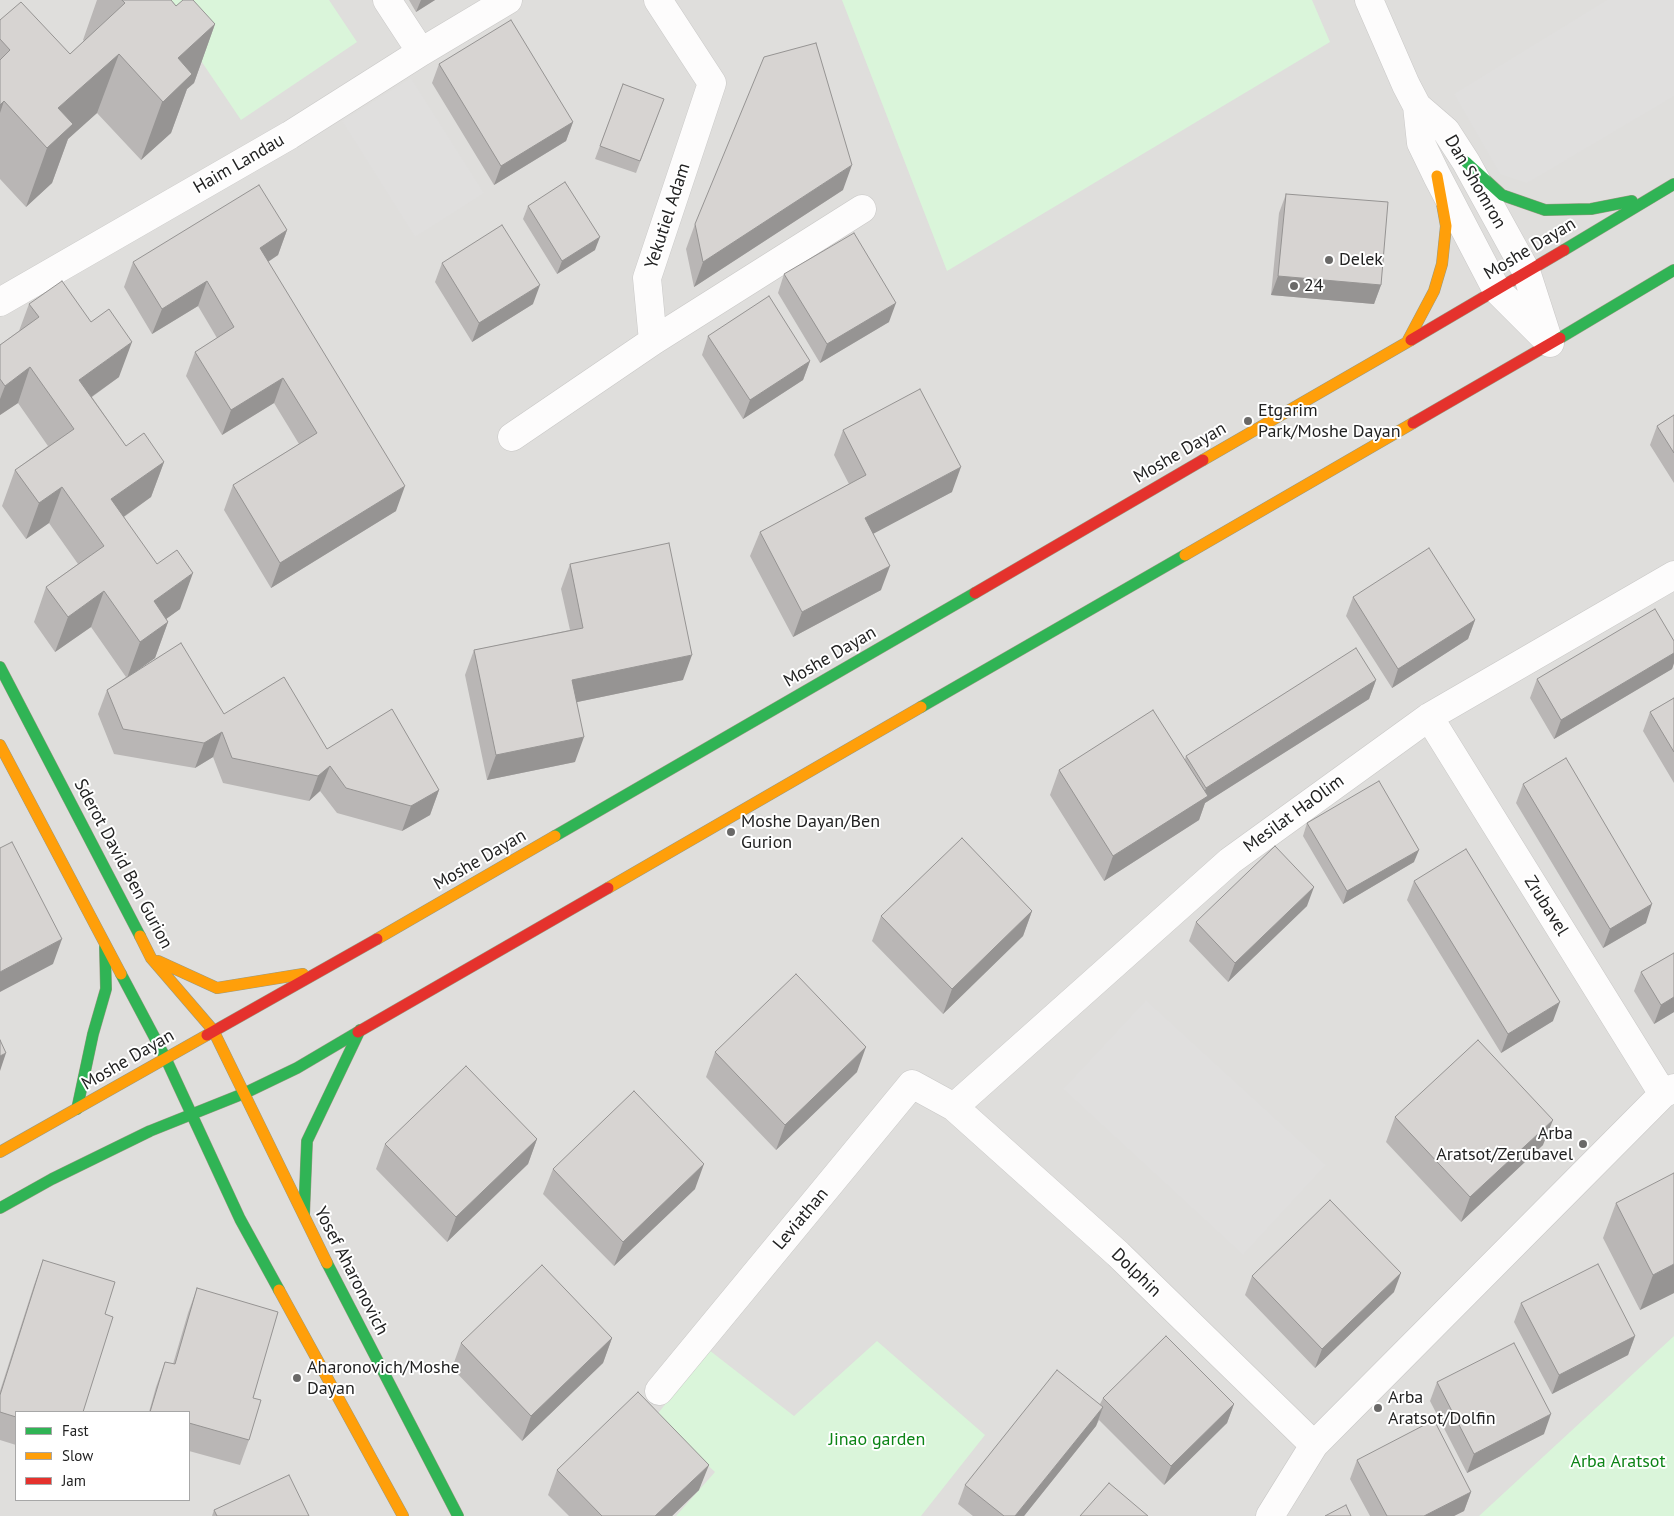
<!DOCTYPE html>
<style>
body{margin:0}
#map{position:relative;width:1674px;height:1516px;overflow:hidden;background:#f0eeeb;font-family:"PT Sans",sans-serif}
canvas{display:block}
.legend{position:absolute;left:15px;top:1411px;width:175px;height:90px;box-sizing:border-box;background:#fff;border:1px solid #a7a7a7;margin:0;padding:6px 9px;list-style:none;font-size:15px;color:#222}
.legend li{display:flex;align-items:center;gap:10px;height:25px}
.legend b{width:25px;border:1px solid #a7a7a7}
</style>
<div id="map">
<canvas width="1674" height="1516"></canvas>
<ul class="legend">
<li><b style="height:6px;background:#30b455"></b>Fast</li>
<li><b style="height:6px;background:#ff9f0a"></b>Slow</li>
<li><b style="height:6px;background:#e5322d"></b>Jam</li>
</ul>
</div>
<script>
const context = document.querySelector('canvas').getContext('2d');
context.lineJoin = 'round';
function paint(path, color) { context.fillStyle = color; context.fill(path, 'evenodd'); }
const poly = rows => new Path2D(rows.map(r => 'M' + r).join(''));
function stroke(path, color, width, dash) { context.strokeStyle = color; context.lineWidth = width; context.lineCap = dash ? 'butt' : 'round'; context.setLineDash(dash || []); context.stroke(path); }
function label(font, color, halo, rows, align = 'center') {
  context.font = font + ' "PT Sans",sans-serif'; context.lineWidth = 4; context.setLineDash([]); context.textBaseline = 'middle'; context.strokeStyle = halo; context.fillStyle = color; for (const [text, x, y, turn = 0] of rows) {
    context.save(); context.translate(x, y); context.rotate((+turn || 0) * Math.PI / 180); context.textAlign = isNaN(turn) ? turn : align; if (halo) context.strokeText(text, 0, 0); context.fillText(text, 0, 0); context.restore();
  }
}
paint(poly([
 [0,0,1674,0,1674,1516,0,1516],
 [16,1412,189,1412,189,1500,16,1500]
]), '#dfdedc');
paint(poly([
 [160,0,329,0,357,42,241,120],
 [842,0,1312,0,1330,42,947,271],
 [1674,1336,1674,1516,1479,1516],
 [877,1341,985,1435,921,1516,676,1516,715,1472,655,1417,709,1350,794,1416]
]), '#daf5da');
paint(poly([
 [1607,0,1674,0,1674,96,1527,183,1500,174,1454,94],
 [411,78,484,193,415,237,342,121],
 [1146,1000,1326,1165,1243,1255,1063,1089]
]), '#e0dfde');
const street = poly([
 [387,0,421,52],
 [1369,0,1406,85,1417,106,1421,143,1437,176,1496,289,1550,343],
 [1417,106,1446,131,1466,162,1526,271,1548,339],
 [0,302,290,135,421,52,508,0],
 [653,341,862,209],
 [512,437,653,341,647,278,712,83,658,0],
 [1429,717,1663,1094],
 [954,1107,1230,861,1429,717,1674,575],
 [659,1391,912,1084,954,1107,1118,1254,1314,1445],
 [1270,1516,1314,1445,1663,1094,1674,1088]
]);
const fast = poly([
 [1466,162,1502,195,1545,210,1591,209,1632,201],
 [1564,250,1674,184],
 [1560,338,1674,270],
 [0,667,140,936],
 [921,707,1185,555],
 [555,836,975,593],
 [121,974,166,1059,240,1219,279,1290],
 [77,1109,93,1034,106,989,105,947],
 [0,1208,52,1179,150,1131,245,1093,297,1068,358,1032],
 [304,1215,307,1141,360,1030],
 [327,1263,458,1516]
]);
const slow = poly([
 [1407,342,1434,291,1442,264,1446,226,1437,176],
 [1203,460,1411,340],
 [1185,555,1413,423],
 [0,745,121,974],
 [608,888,921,707],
 [140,936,151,958,213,1030,327,1263],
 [377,939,555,836],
 [158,961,217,988,303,974],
 [0,1152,207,1035],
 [279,1290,403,1516]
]);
const jam = poly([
 [1411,340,1564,250],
 [1413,423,1560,338],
 [975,593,1203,460],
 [358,1032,608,888],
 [207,1035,377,939]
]);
stroke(street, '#c9c8c7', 29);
stroke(fast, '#999a82', 12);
stroke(slow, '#999a82', 12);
stroke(jam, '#999a82', 12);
stroke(street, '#fdfcfc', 28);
stroke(fast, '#30b455', 11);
stroke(slow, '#ff9f0a', 11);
stroke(jam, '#e5322d', 11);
paint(poly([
 [97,0,171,0,176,6,215,24,194,83,187,89,171,133,141,160,97,113,68,139,52,183,26,207,0,179,0,20,70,54,84,41,83,40],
 [409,0,435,0,416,12],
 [439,64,573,122,566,141,494,185,432,83],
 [623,84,664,99,636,173,595,159],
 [843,190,694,287,686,249,695,224],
 [1286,194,1381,285,1374,304,1271,295,1279,213],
 [528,206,595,250,557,274,523,219],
 [287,230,278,255,268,262,396,511,271,588,224,510,233,485,299,444,274,403,222,435,186,376,195,352,217,338,198,306,152,334,124,287,133,262],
 [442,263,533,304,472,342,435,282],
 [784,274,889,322,820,363,778,293],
 [29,304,119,377,92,397,126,446,164,462,151,497,124,517,180,609,166,619,168,622,155,658,136,671,224,714,327,749,439,790,430,815,402,831,337,813,320,791,309,801,223,783,213,757,195,768,114,754,98,714,107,690,126,677,91,627,55,652,34,622,46,587,78,564,49,523,26,539,2,506,15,470,48,446,18,403,0,415,0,345,19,331],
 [708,336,810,361,803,380,743,419,702,355],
 [1674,415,1674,483,1650,445,1657,426],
 [843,430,952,492,873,533,881,590,793,637,750,556,760,532,849,484,834,455],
 [570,564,683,680,577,702,575,762,487,780,465,675,474,650,570,630,561,589],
 [1353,597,1475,620,1468,639,1392,688,1346,616],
 [1674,641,1674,663,1672,669,1554,739,1530,698,1537,679],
 [1376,680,1369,699,1205,803,1199,820,1104,881,1050,795,1059,770,1185,759,1186,756],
 [1674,698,1674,783,1643,731,1650,712],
 [1523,784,1646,923,1603,948,1516,803],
 [1307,823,1414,862,1343,904,1303,836],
 [1414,881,1553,1021,1501,1053,1407,900],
 [1307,906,1228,982,1189,941,1196,922],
 [1032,911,1023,936,943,1014,872,941,881,916],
 [1674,953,1674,1012,1654,1024,1634,991,1641,972],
 [715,1052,857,1072,776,1150,706,1077],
 [1395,1117,1543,1145,1461,1222,1386,1142],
 [537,1139,528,1164,447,1242,376,1169,385,1144],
 [553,1169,695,1189,614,1266,543,1194],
 [1616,1203,1674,1293,1640,1310,1603,1238],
 [43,1260,16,1412,16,1445,0,1440,0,1391,34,1285],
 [1252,1276,1394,1292,1315,1368,1245,1295],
 [197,1288,253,1398,249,1440,240,1465,189,1451,189,1412,149,1412,156,1387,165,1362,173,1364,188,1313],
 [1521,1303,1635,1336,1628,1355,1552,1394,1514,1322],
 [612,1338,603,1363,522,1441,452,1368,461,1343],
 [1437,1382,1544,1434,1467,1473,1430,1401],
 [1103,1398,1234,1404,1227,1423,1164,1485,1099,1420,1096,1426,1024,1516,973,1516,958,1504,965,1485,1100,1404],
 [1357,1460,1471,1492,1464,1511,1454,1516,1370,1516,1350,1479],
 [557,1470,699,1490,672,1516,569,1516,548,1495],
 [214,1510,309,1516,212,1516]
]), '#b9b6b5');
paint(poly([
 [421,0,435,0,416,12],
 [215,24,194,83,187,89,171,133,141,160,178,58],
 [119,54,97,113,68,139,52,183,26,207,47,148,58,108],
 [4,101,0,113,0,105],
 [573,122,566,141,494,185,501,166],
 [852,165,843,190,694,287,703,262],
 [287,230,278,255,251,273,260,248],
 [600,237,595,250,557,274,562,261],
 [1278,276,1381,285,1374,304,1271,295],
 [207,281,198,306,152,334,162,309],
 [540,285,533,304,472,342,479,323],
 [896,303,889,322,820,363,827,344],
 [132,342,119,377,66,415,79,380],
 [810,361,803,380,743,419,750,400],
 [30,367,18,403,0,415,0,399,5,386],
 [283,378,274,403,222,435,231,410],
 [164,462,151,497,98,535,111,499],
 [961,467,952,492,856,543,865,518],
 [405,486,396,511,271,588,280,563],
 [62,487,49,523,26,539,39,503],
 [890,566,881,590,793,637,802,612],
 [193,573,180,609,141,637,154,601],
 [104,591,91,627,55,652,68,617],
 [1475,620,1468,639,1392,688,1398,669],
 [168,622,155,658,127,678,140,642],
 [1674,653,1674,663,1672,669,1554,739,1561,720],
 [692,655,683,680,563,705,572,680],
 [1376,680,1369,699,1205,803,1199,820,1104,881,1113,856,1202,799,1206,788],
 [222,732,213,757,195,768,204,743],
 [584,737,575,762,487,780,496,755],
 [330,766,320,791,309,801,318,776],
 [439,790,430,815,402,831,411,806],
 [1419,850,1414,862,1343,904,1347,891],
 [1314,887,1307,906,1228,982,1235,963],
 [1652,904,1646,923,1603,948,1610,929],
 [1032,911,1023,936,943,1014,952,989],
 [62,939,53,964,0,992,0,972],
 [1674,997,1674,1012,1654,1024,1661,1005],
 [1560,1002,1553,1021,1501,1053,1508,1034],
 [866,1047,857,1072,776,1150,785,1125],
 [6,1053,0,1071,0,1056],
 [1553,1120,1543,1145,1461,1222,1470,1197],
 [537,1139,528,1164,447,1242,456,1217],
 [704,1164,695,1189,614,1266,623,1242],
 [1674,1264,1674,1293,1640,1310,1653,1275],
 [1401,1273,1394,1292,1315,1368,1322,1349],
 [1635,1336,1628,1355,1552,1394,1559,1375],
 [612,1338,603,1363,522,1441,531,1416],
 [1234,1404,1227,1423,1164,1485,1171,1466],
 [1103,1407,1096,1426,1024,1516,1015,1516],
 [1551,1414,1544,1434,1467,1473,1474,1454],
 [709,1465,699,1490,672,1516,655,1516],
 [1471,1492,1464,1511,1454,1516,1424,1516]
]), '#969493');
const building = poly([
 [122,0,171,0,176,6,183,0,193,0,215,24,178,58,192,74,163,102,119,54,58,108,73,124,47,148,4,101,0,105,0,60,10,50,0,39,0,20,21,2,70,54,125,3,122,0],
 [511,20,573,122,501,166,439,64,511,20],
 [816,43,852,165,703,262,695,224,764,57,816,43],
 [623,84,664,99,640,161,600,146,623,84],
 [565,182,600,237,562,261,528,206,565,182],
 [259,185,287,230,260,248,405,486,280,563,233,485,317,433,283,378,231,410,195,352,234,327,207,281,162,309,133,262,259,185],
 [1286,194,1388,202,1381,285,1278,276,1286,194],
 [502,225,540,285,479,323,442,263,502,225],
 [854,233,896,303,827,344,784,274,854,233],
 [62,281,91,322,109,309,132,342,79,380,126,446,144,433,164,462,111,499,157,564,177,550,193,573,154,601,168,622,140,642,104,591,68,617,46,587,104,546,62,487,39,503,15,470,74,429,30,367,5,386,0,379,0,345,39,317,29,304,62,281],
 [769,296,810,361,750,400,708,336,769,296],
 [920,389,961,467,865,518,890,566,802,612,760,532,866,475,843,430,920,389],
 [1674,415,1674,453,1657,426,1674,415],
 [669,543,692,655,572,680,584,737,496,755,474,650,583,628,570,564,669,543],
 [1429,548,1475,620,1398,669,1353,597,1429,548],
 [1655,609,1674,641,1674,653,1561,720,1537,679,1655,609],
 [181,643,224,714,284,677,327,749,392,709,439,790,411,806,346,788,330,766,318,776,232,758,222,732,204,743,123,729,107,690,181,643],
 [1356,648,1376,680,1206,788,1186,756,1356,648],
 [1674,698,1674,752,1650,712,1674,698],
 [1153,710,1208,796,1113,856,1059,770,1153,710],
 [1566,758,1652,904,1610,929,1523,784,1566,758],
 [1379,781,1419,850,1347,891,1307,823,1379,781],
 [962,838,1032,911,952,989,881,916,962,838],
 [12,842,62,939,0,972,0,848,12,842],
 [1275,846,1314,887,1235,963,1196,922,1275,846],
 [1466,849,1560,1002,1508,1034,1414,881,1466,849],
 [1674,953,1674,997,1661,1005,1641,972,1674,953],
 [796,974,866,1047,785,1125,715,1052,796,974],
 [0,1040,6,1053,0,1056,0,1040],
 [1478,1040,1553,1120,1470,1197,1395,1117,1478,1040],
 [466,1066,537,1139,456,1217,385,1144,466,1066],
 [634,1091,704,1164,623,1242,553,1169,634,1091],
 [1674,1173,1674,1264,1653,1275,1616,1203,1674,1173],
 [1330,1200,1401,1273,1322,1349,1252,1276,1330,1200],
 [43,1260,115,1282,105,1314,113,1317,83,1412,16,1412,16,1417,0,1412,0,1395,43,1260],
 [1598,1264,1635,1336,1559,1375,1521,1303,1598,1264],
 [542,1265,612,1338,531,1416,461,1343,542,1265],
 [197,1288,278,1312,253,1398,261,1400,249,1440,189,1423,189,1412,150,1412,165,1362,175,1364,197,1288],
 [1166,1336,1234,1404,1171,1466,1103,1398,1166,1336],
 [1514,1343,1551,1414,1474,1454,1437,1382,1514,1343],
 [1057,1370,1103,1407,1015,1516,1004,1516,965,1485,1057,1370],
 [638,1392,709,1465,655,1516,602,1516,557,1470,638,1392],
 [1434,1420,1471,1492,1424,1516,1387,1516,1357,1460,1434,1420],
 [289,1475,309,1516,217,1516,214,1510,289,1475],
 [1109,1483,1148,1516,1080,1516,1109,1483],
 [1346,1505,1351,1516,1325,1516,1346,1505]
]);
paint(building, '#d7d4d2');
stroke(building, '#969493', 1);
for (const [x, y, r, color] of [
 [1329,260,5,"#6a6968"],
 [1294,286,5,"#6a6968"],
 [1248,421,5,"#6a6968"],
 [731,832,5,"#6a6968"],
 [1583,1144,5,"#6a6968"],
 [297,1378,5,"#6a6968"],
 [1378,1408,5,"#6a6968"]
]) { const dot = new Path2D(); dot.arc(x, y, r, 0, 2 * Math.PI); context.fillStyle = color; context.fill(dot); stroke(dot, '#fff', 2); }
label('18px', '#222', '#fff', [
 ["Haim Landau",239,164,-30],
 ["Dan Shomron",1475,182,60],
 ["Yekutiel Adam",668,216,-72],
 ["Moshe Dayan",1530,249,-31],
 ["Moshe Dayan",1180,453,-30],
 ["Moshe Dayan",830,657,-30],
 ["Mesilat HaOlim",1294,814,-36],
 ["Moshe Dayan",480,860,-30],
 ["Sderot David Ben Gurion",123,864,62],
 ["Zrubavel",1546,906,58],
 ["Moshe Dayan",128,1060,-30],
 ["Leviathan",801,1219,-50],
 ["Yosef Aharonovich",351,1271,63],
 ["Dolphin",1136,1273,44]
]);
label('18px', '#222', '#fff', [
 ["Delek",1339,260],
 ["24",1304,286],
 ["Etgarim",1258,411],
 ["Park/Moshe Dayan",1258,432],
 ["Moshe Dayan/Ben",741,822],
 ["Gurion",741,843],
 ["Arba",1573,1134,"right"],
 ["Aratsot/Zerubavel",1573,1155,"right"],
 ["Aharonovich/Moshe",307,1368],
 ["Dayan",307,1389],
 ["Arba",1388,1398],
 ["Aratsot/Dolfin",1388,1419]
], 'left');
label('18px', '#0c8416', '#fff', [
 ["Jinao garden",877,1440],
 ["Arba Aratsot",1618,1462]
]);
</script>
